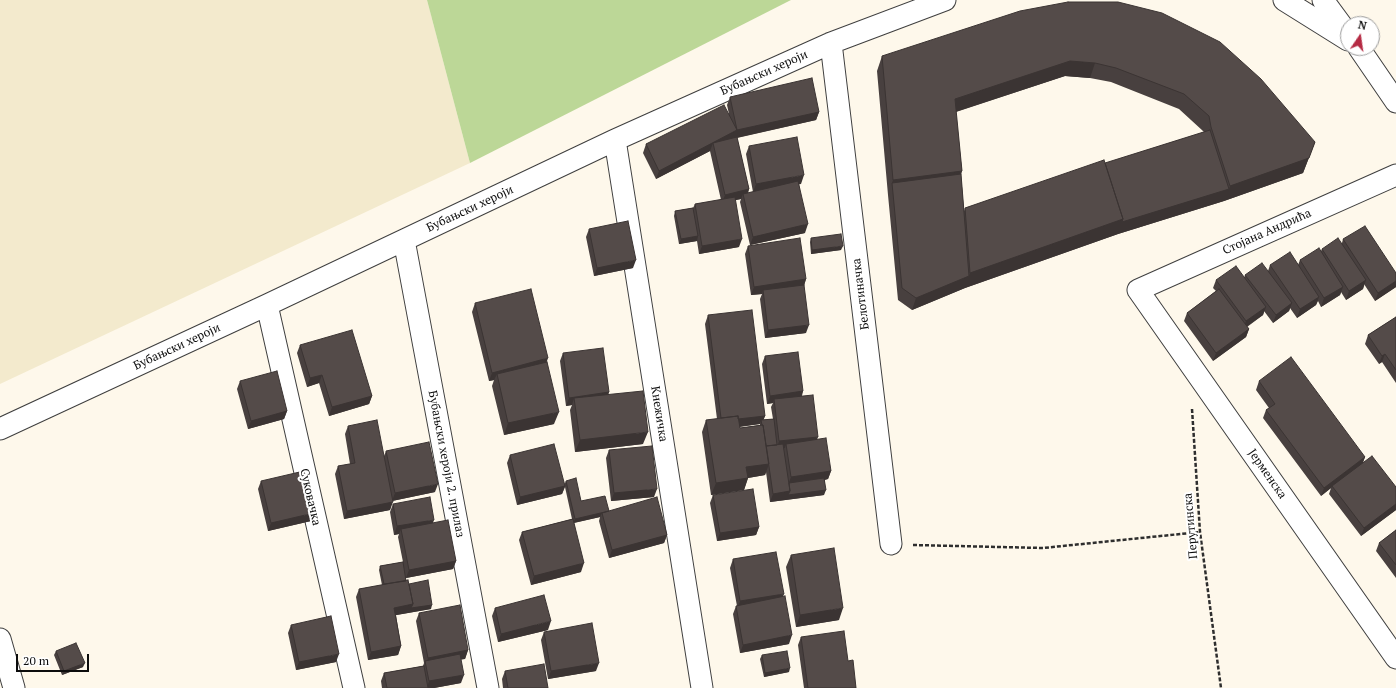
<!DOCTYPE html>
<meta charset="utf-8">
<style>
body{margin:0}
#map{position:relative;width:1396px;height:688px;overflow:hidden;background:#fef8eb;font-family:"PT Serif",serif}
canvas{display:block}
.north{position:absolute;left:1340px;top:16px;width:40px;height:40px;box-sizing:border-box;background:#fff;border:1px solid #9e9e9e;border-radius:50%;rotate:13deg;font-size:11px;font-weight:700;line-height:16px;text-align:center;color:#0c0c0c}
.north::after{content:'';display:block;margin:auto;width:14px;height:18px;background:#b52a43;clip-path:polygon(50% 0,100% 100%,50% 72%,0 100%)}
.scale{position:absolute;left:16px;top:654px;width:73px;height:18px;box-sizing:border-box;border:2px solid #0c0c0c;border-top:0;padding-left:5px;font-size:12px;line-height:14px;white-space:nowrap;color:#0c0c0c;-webkit-text-stroke:3px #fff;paint-order:stroke}
</style>
<div id="map">
<canvas width="1396" height="688"></canvas>
<div class="north">N</div>
<div class="scale">20 m</div>
</div>
<script>
const context = document.querySelector('canvas').getContext('2d');
context.lineJoin = 'round';
function paint(path, color) { context.fillStyle = color; context.fill(path, 'evenodd'); }
const poly = rows => new Path2D(rows.map(r => 'M' + r).join(''));
function stroke(path, color, width, dash) { context.strokeStyle = color; context.lineWidth = width; context.lineCap = dash ? 'butt' : 'round'; context.setLineDash(dash || []); context.stroke(path); }
function label(font, color, halo, rows, align = 'center') {
  context.font = font + ' "PT Serif",serif'; context.lineWidth = 4; context.setLineDash([]); context.textBaseline = 'middle'; context.strokeStyle = halo; context.fillStyle = color; for (const [text, x, y, turn = 0] of rows) {
    context.save(); context.translate(x, y); context.rotate((+turn || 0) * Math.PI / 180); context.textAlign = isNaN(turn) ? turn : align; if (halo) context.strokeText(text, 0, 0); context.fillText(text, 0, 0); context.restore();
  }
}
paint(poly([
 [0,0,427,0,470,163,0,384]
]), '#f3eacd');
paint(poly([
 [427,0,791,0,470,163]
]), '#bcd797');
const street = poly([
 [1284,0,1348,40],
 [1323,0,1348,34],
 [831,43,891,544],
 [1359,48,1396,102],
 [615,140,702,688],
 [1396,175,1138,290,1396,658],
 [404,240,488,688],
 [267,305,354,688],
 [0,429,267,305,615,140,831,43,945,0],
 [0,639,14,688]
]);
stroke(street, '#3f3f3f', 23);
stroke(poly([
 [1192,409,1200,532,1221,688],
 [913,545,1043,548,1200,532]
]), '#2e2e2e', 2.5, [4, 2]);
stroke(street, '#fff', 21);
paint(poly([
 [1118,2,1315,142,1303,173,1224,201,1118,234,965,288,912,310,898,300,888,195,877,71,882,56],
 [1065,76,1090,78,1111,82,1179,109,1203,131,1204,132,965,208,964,211,961,174,962,171,956,112],
 [730,97,819,112,816,120,737,138,749,189,748,193,753,192,746,154,749,146,801,184,799,184,805,233,750,245,740,202,741,199,735,200,739,247,699,254,697,241,679,244,674,216,675,211,693,208,695,204,721,200,710,151,656,179,643,153,646,144,729,114,727,105],
 [589,229,633,268,594,276,586,237],
 [811,238,841,250,811,254,810,242],
 [1343,239,1396,273,1396,287,1375,301,1364,284,1363,289,1346,300,1341,292,1340,295,1321,307,1318,301,1316,305,1297,318,1290,308,1289,311,1273,323,1264,311,1263,315,1247,327,1249,329,1246,337,1213,361,1184,321,1187,313,1216,291,1213,288,1216,280,1244,278,1245,275,1268,271,1270,265,1298,265,1300,260,1321,251,1322,249,1342,243],
 [748,246,806,279,804,286,806,333,765,338,760,299,762,294,751,295,745,254],
 [475,303,547,362,554,424,504,435,492,386,494,380,489,381,472,312],
 [708,315,765,416,763,420,773,419,771,407,773,403,767,404,762,364,765,356,803,391,802,396,817,439,831,471,828,479,825,480,824,495,770,502,766,472,765,475,748,478,744,490,711,495,702,432,706,420,717,419,705,324],
 [760,424,760,425,740,428,740,427],
 [1396,317,1396,383,1382,362,1379,364,1365,344,1368,335],
 [300,345,372,396,369,404,329,416,319,383,307,387,297,353],
 [563,353,609,392,608,395,643,444,575,452,570,410,572,405,566,406,560,361],
 [240,381,287,411,284,419,248,429,237,389],
 [1259,381,1365,457,1363,462,1396,487,1396,510,1361,536,1329,494,1331,488,1321,496,1263,418,1266,410,1269,408,1256,390],
 [348,426,384,456,386,451,435,492,392,501,390,510,344,519,335,474,338,466,350,464,345,434],
 [609,450,654,497,611,501,606,458],
 [510,455,564,485,566,481,581,501,609,511,667,535,664,543,609,558,599,521,600,517,574,523,581,572,531,585,519,540,522,532,572,519,565,487,562,494,517,505,507,463],
 [261,481,311,521,268,531,258,489],
 [713,495,759,527,756,535,717,541,710,503],
 [393,504,433,523,456,561,453,569,406,578,406,581,431,609,396,615,401,646,398,655,368,660,356,597,359,589,382,585,379,570,380,566,403,562,398,537,399,534,394,535,390,512],
 [1396,530,1396,578,1376,551,1379,543],
 [791,555,839,620,796,627,786,567],
 [733,559,783,597,789,644,740,653,733,614,736,606,737,606,730,568],
 [495,608,548,630,498,642,492,616],
 [419,613,468,650,465,659,461,659,461,683,434,688,382,688,381,681,384,673,423,666,424,663,416,621],
 [291,625,336,662,296,670,288,633],
 [544,632,596,671,548,679,541,640],
 [801,637,848,661,856,688,804,688,798,645],
 [56,651,83,667,62,675,54,655],
 [762,655,789,672,764,677,760,659],
 [505,671,548,688,503,688,502,679]
]), '#48403f');
paint(poly([
 [1070,61,1095,63,1090,78,1065,76,949,114,955,99],
 [819,112,816,120,713,143,710,151,656,179,659,171,737,130],
 [1315,142,1303,173,1224,201,1118,234,965,288,912,310,916,298,969,276,970,273,1123,219,1229,189,1230,186],
 [962,171,956,186,892,183,893,180],
 [804,175,801,184,753,192,756,184],
 [749,189,746,198,743,194,741,199,722,203,725,195],
 [808,224,805,233,750,245,753,237],
 [698,236,697,241,679,244,681,239],
 [742,239,739,247,699,254,702,246],
 [843,246,841,250,811,254,812,250],
 [636,260,633,268,594,276,597,268],
 [806,279,803,288,763,290,762,294,751,295,754,287],
 [1366,280,1363,289,1346,300,1349,291],
 [1396,281,1396,287,1375,301,1378,293],
 [1343,287,1340,295,1321,307,1324,298],
 [1319,297,1316,305,1297,318,1300,309],
 [1292,303,1289,311,1273,323,1276,315],
 [1266,307,1263,315,1243,329,1246,321],
 [809,325,806,333,765,338,768,330],
 [1249,329,1246,337,1213,361,1216,353],
 [1385,354,1382,362,1379,364,1382,356],
 [548,358,545,367,497,374,494,380,489,381,492,373],
 [322,375,319,383,307,387,310,378],
 [803,391,800,399,774,399,773,403,767,404,770,396],
 [609,392,606,400,574,398,572,405,566,406,569,398],
 [372,396,369,404,329,416,332,407],
 [287,411,284,419,248,429,251,421],
 [559,412,554,424,504,435,508,423],
 [765,416,762,424,761,420,760,424,718,429,722,421],
 [648,432,643,444,575,452,580,440],
 [818,437,815,445,786,444,785,448,777,449,777,448,779,441],
 [1365,457,1362,465,1332,486,1331,488,1321,496,1324,488],
 [769,464,765,475,742,479,746,467],
 [831,471,828,479,788,485,791,477],
 [748,478,744,490,711,495,716,483],
 [438,484,435,492,392,501,395,493],
 [565,486,562,494,517,505,520,497],
 [657,489,654,497,611,501,614,493],
 [826,490,824,495,770,502,773,494,790,491],
 [393,502,390,510,344,519,347,511],
 [1396,504,1396,510,1361,536,1364,528],
 [609,511,602,513,600,517,573,523,575,519],
 [314,513,311,521,268,531,271,523],
 [434,520,431,528,401,529,399,534,394,535,397,526],
 [759,527,756,535,717,541,720,533],
 [667,535,664,543,609,558,612,550],
 [456,561,453,569,406,578,409,570],
 [584,563,581,572,531,585,534,576],
 [784,594,781,602,737,609,740,601],
 [413,604,432,605,431,609,391,616,394,608],
 [843,608,839,620,796,627,800,615],
 [551,621,548,630,498,642,501,634],
 [792,635,789,644,740,653,743,645],
 [401,646,398,655,368,660,371,652],
 [468,650,465,659,426,666,426,664,428,658],
 [339,654,336,662,296,670,299,662],
 [85,663,83,667,62,675,64,671],
 [599,663,596,671,548,679,551,671],
 [790,668,789,672,764,677,765,673],
 [464,675,461,683,434,688,427,688,429,681]
]), '#3b3433');
const building = poly([
 [1068,2,1118,2,1162,13,1220,42,1261,79,1315,142,1309,158,1230,186,1211,127,1209,116,1184,94,1116,68,1095,63,1070,61,955,99,962,171,893,180,882,56,1020,11,1068,2],
 [812,78,819,112,737,130,730,97,812,78],
 [724,105,737,130,659,171,646,144,724,105],
 [1210,130,1229,189,1122,222,1123,219,1105,163,1210,130],
 [737,137,749,189,725,195,713,143,737,137],
 [797,137,804,175,756,184,749,146,797,137],
 [1104,160,1123,219,970,273,965,208,1104,160],
 [961,174,969,276,916,298,902,288,892,183,961,174],
 [798,181,808,224,753,237,743,194,798,181],
 [735,197,742,239,702,246,695,204,735,197],
 [693,208,698,236,681,239,675,211,693,208],
 [628,221,636,260,597,268,589,229,628,221],
 [1365,226,1396,273,1396,281,1378,293,1343,239,1365,226],
 [841,234,843,246,812,250,811,238,841,234],
 [800,238,806,279,754,287,748,246,800,238],
 [1338,238,1366,280,1349,291,1322,249,1338,238],
 [1319,248,1343,287,1324,298,1300,260,1319,248],
 [1290,252,1319,297,1300,309,1270,265,1290,252],
 [1262,263,1292,303,1276,315,1245,275,1262,263],
 [1236,266,1266,307,1246,321,1216,280,1236,266],
 [804,285,809,325,768,330,763,290,804,285],
 [531,289,548,358,492,373,475,303,531,289],
 [1219,289,1249,329,1216,353,1187,313,1219,289],
 [752,310,765,416,738,419,738,416,721,418,708,315,752,310],
 [1396,317,1396,370,1385,354,1382,356,1368,335,1396,317],
 [352,330,372,396,332,407,322,375,310,378,300,345,352,330],
 [603,348,609,392,569,398,563,353,603,348],
 [798,352,803,391,770,396,765,356,798,352],
 [1291,357,1365,457,1324,488,1266,410,1275,404,1259,381,1291,357],
 [547,362,559,412,508,423,497,374,547,362],
 [277,371,287,411,251,421,240,381,277,371],
 [643,391,648,432,580,440,574,398,643,391],
 [813,395,818,437,779,441,774,399,813,395],
 [738,416,740,428,763,425,769,464,746,467,748,478,716,483,706,420,738,416],
 [774,419,777,445,766,446,763,425,762,425,761,420,774,419],
 [377,420,393,502,347,511,338,466,355,463,348,426,377,420],
 [826,438,831,471,791,477,786,444,826,438],
 [429,442,438,484,395,493,386,451,429,442],
 [554,444,565,486,520,497,510,455,554,444],
 [783,444,790,491,773,494,766,446,783,444],
 [652,446,657,489,614,493,609,450,652,446],
 [1372,456,1396,487,1396,504,1364,528,1332,486,1372,456],
 [304,471,314,513,271,523,261,481,304,471],
 [576,478,581,501,605,496,609,511,575,519,566,481,576,478],
 [824,478,826,490,788,495,790,491,789,483,824,478],
 [753,489,759,527,720,533,713,495,753,489],
 [430,497,434,520,397,526,393,504,430,497],
 [657,497,667,535,612,550,602,513,657,497],
 [573,519,584,563,534,576,522,532,573,519],
 [448,520,456,561,409,570,401,529,448,520],
 [1396,530,1396,565,1379,543,1396,530],
 [834,548,843,608,800,615,791,555,834,548],
 [776,552,784,594,740,601,733,559,776,552],
 [403,562,406,581,384,584,380,566,403,562],
 [408,580,413,604,394,608,401,646,371,652,359,589,408,580],
 [428,580,432,605,411,608,413,604,409,584,428,580],
 [544,595,551,621,501,634,495,608,544,595],
 [785,596,792,635,743,645,736,606,785,596],
 [460,605,468,650,428,658,419,613,460,605],
 [331,616,339,654,299,662,291,625,331,616],
 [592,623,599,663,551,671,544,632,592,623],
 [844,631,848,661,853,660,856,688,808,688,801,637,844,631],
 [76,643,85,663,64,671,56,651,76,643],
 [787,651,790,668,765,673,762,655,787,651],
 [460,654,464,675,429,681,425,661,460,654],
 [544,664,548,688,508,688,505,671,544,664],
 [424,666,428,688,387,688,384,673,424,666]
]);
paint(building, '#544b49');
stroke(building, '#3b3433', 1);
label('12px', '#0c0c0c', '#fff', [
 ["Бубањски хероји",764,73,-24],
 ["Бубањски хероји",470,209,-25],
 ["Стојана Андрића",1267,232,-24],
 ["Белотиначка",861,294,-97],
 ["Бубањски хероји",177,347,-25],
 ["Кнежичка",659,414,81],
 ["Бубањски хероји 2. прилаз",446,464,79],
 ["Јерменска",1267,474,55],
 ["Суковачка",310,497,77],
 ["Перутинска",1191,526,-95]
]);
</script>
